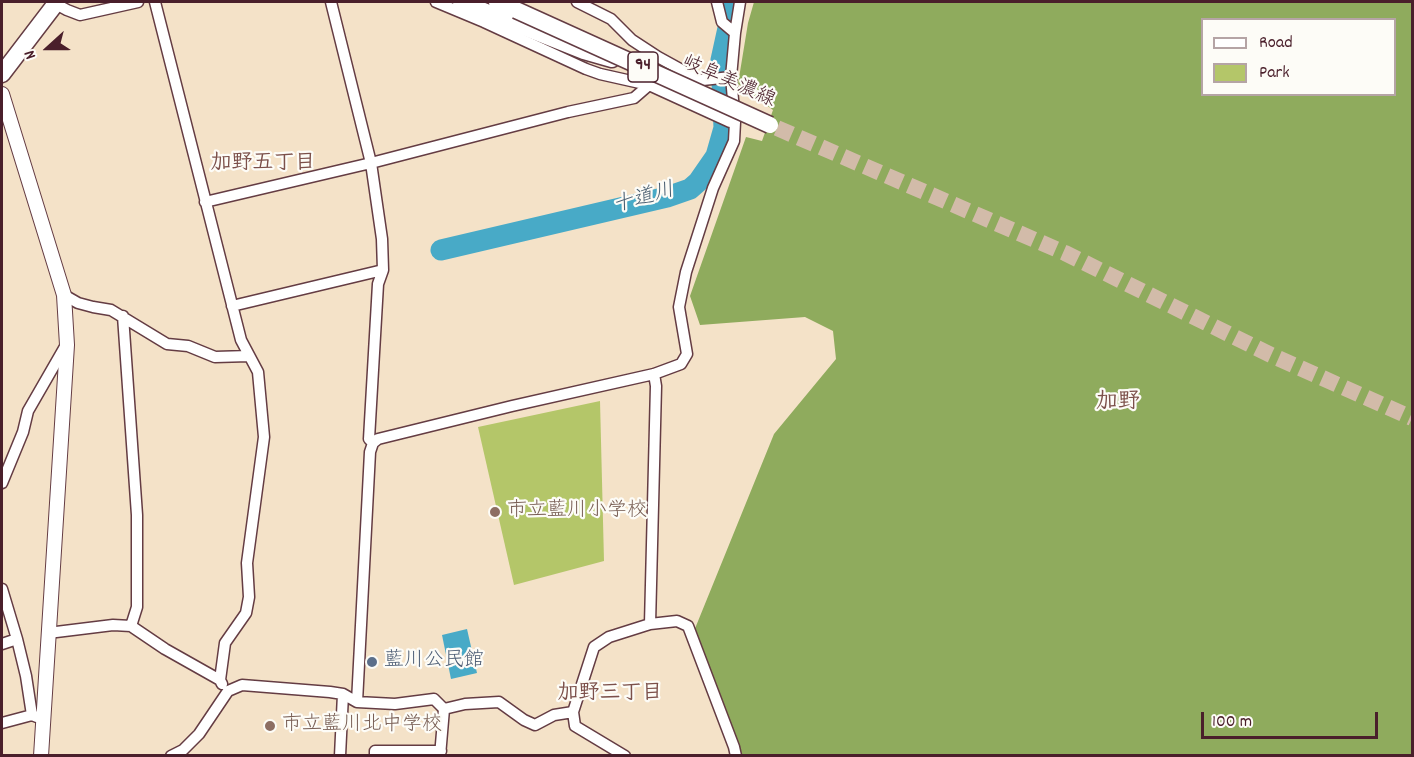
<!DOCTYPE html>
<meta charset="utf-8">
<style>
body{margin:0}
#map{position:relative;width:1414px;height:757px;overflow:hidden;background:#f4e2c8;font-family:Dekko,sans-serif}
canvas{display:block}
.frame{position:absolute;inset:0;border:3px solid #4a1f2b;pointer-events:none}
.legend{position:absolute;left:1201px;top:18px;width:195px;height:78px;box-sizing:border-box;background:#fdfcf7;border:2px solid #b5a4a5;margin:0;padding:8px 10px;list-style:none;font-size:18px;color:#4a1f2b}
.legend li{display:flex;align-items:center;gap:12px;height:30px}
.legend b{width:30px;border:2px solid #b5a4a5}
.north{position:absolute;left:18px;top:18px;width:60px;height:60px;-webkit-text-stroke:4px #fdfcf7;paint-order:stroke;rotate:249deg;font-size:16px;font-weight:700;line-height:24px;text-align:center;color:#4a1f2b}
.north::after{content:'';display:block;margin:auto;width:21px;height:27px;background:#4a1f2b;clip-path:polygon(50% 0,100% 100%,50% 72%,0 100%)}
.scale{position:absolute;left:1201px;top:712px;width:177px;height:27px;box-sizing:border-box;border:3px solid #4a1f2b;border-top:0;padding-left:8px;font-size:18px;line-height:21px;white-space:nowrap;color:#4a1f2b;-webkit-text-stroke:4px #fdfcf7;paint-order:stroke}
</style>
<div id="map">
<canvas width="1414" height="757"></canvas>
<div class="frame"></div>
<ul class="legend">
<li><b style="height:8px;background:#fff"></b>Road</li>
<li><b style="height:16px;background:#b4c669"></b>Park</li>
</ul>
<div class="north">N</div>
<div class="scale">100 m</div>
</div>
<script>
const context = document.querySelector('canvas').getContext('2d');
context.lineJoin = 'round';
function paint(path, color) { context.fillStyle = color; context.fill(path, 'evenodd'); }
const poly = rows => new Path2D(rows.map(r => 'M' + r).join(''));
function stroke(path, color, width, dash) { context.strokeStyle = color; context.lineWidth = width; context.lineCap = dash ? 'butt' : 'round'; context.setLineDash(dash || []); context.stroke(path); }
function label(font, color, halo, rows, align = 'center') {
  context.font = font + ' Dekko,"Klee One",sans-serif'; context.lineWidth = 4.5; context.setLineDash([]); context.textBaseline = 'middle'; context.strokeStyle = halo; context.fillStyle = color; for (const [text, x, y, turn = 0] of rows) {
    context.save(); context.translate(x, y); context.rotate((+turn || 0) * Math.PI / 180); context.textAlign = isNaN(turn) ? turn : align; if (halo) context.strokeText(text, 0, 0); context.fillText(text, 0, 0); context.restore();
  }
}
paint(poly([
 [600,401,604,561,514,585,478,427]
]), '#b4c669');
paint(poly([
 [754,2,1412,2,1412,755,742,755,694,631,774,434,836,359,833,331,805,317,700,325,690,296,746,137,762,141,773,110,738,84,748,23],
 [1202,20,1394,20,1394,94,1202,94]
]), '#8fab5d');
paint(poly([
 [467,629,477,673,451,679,442,635]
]), '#48aac7');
stroke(poly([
 [441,250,667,197,690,189,698,182,716,156,724,128,721,60,730,19,732,2]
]), '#48aac7', 21);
stroke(poly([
 [777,128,1065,253,1271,355,1412,418]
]), '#d2bba9', 16, [16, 8]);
const street = poly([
 [155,2,241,340,258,372,264,437,247,563,249,597,246,613,225,643,220,680],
 [331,2,371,163,382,239,383,270,378,284,369,439,373,443],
 [436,2,484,22,586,69,600,74,649,85,730,122,735,122],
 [577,2,611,19,632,40,658,57,698,79],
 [717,2,722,22,735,33],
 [56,4,67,10,80,15,138,2],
 [693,81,731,77],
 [205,202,371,163,568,112,634,98,649,85],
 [64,295,78,303,93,307,111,310,167,344,188,346,215,357,249,356],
 [232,306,383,270],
 [123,316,137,515,137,607,131,626],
 [2,483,23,432,28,411,66,345],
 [2,589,17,639,26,676,32,715],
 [650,624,656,386,654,374],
 [48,633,113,625,131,626,165,649,220,680,222,684],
 [2,644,17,639],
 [357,702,370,452,373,443,378,439,512,406,654,374,681,364,687,354,679,307,686,272,713,188,734,141,735,122,731,77,735,33,740,2],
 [444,709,465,704,499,702,524,720,535,725,554,715,573,712],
 [2,723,32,715,37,717],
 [171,756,183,750,199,734,228,691,242,685,330,692,343,694,357,702,395,704,434,699,444,709,440,756],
 [340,756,343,694],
 [375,756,375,751,441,751],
 [625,756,575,726,573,712,594,647,609,637,650,624,677,621,688,626,734,747,736,756]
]);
const secondary = poly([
 [2,94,64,295,67,345,41,756]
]);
const primary = poly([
 [461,2,584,51,612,59],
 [497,2,516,10],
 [2,74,57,2]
]);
stroke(street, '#643c43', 13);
stroke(secondary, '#643c43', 16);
stroke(primary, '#643c43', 19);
stroke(street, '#fff', 10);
stroke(secondary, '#fff', 14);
stroke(primary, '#fff', 16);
const primaryBridge = poly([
 [516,10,770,125]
]);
stroke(primaryBridge, '#643c43', 19, []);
stroke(primaryBridge, '#fff', 16);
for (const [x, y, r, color] of [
 [495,512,6,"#8d6e63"],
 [372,662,6,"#5c6f8a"],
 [270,726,6,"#8d6e63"]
]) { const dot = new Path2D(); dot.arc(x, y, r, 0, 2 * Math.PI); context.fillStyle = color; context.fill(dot); stroke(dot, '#fdfcf7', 2); }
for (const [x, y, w] of [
 [643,67,30]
]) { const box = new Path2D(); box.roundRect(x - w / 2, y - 15, w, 30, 4.5); context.fillStyle = '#fdfcf7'; context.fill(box); stroke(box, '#4a1f2b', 1.5); }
label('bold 18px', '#4a1f2b', null, [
 ["94",643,67]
]);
label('20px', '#4a1f2b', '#fdfcf7', [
 ["岐阜美濃線",728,83,24]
]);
label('20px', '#785e54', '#fdfcf7', [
 ["市立藍川小学校",507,512],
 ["市立藍川北中学校",282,726]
], 'left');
label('20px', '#4e5e75', '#fdfcf7', [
 ["藍川公民館",384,662]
], 'left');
label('bold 21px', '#7c504a', '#fdfcf7', [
 ["加野五丁目",263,165],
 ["加野三丁目",610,695]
]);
label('italic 21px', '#495e71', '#fdfcf7', [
 ["十道川",644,200,-16]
]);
label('bold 22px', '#7c504a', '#fdfcf7', [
 ["加野",1118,404]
]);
</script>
